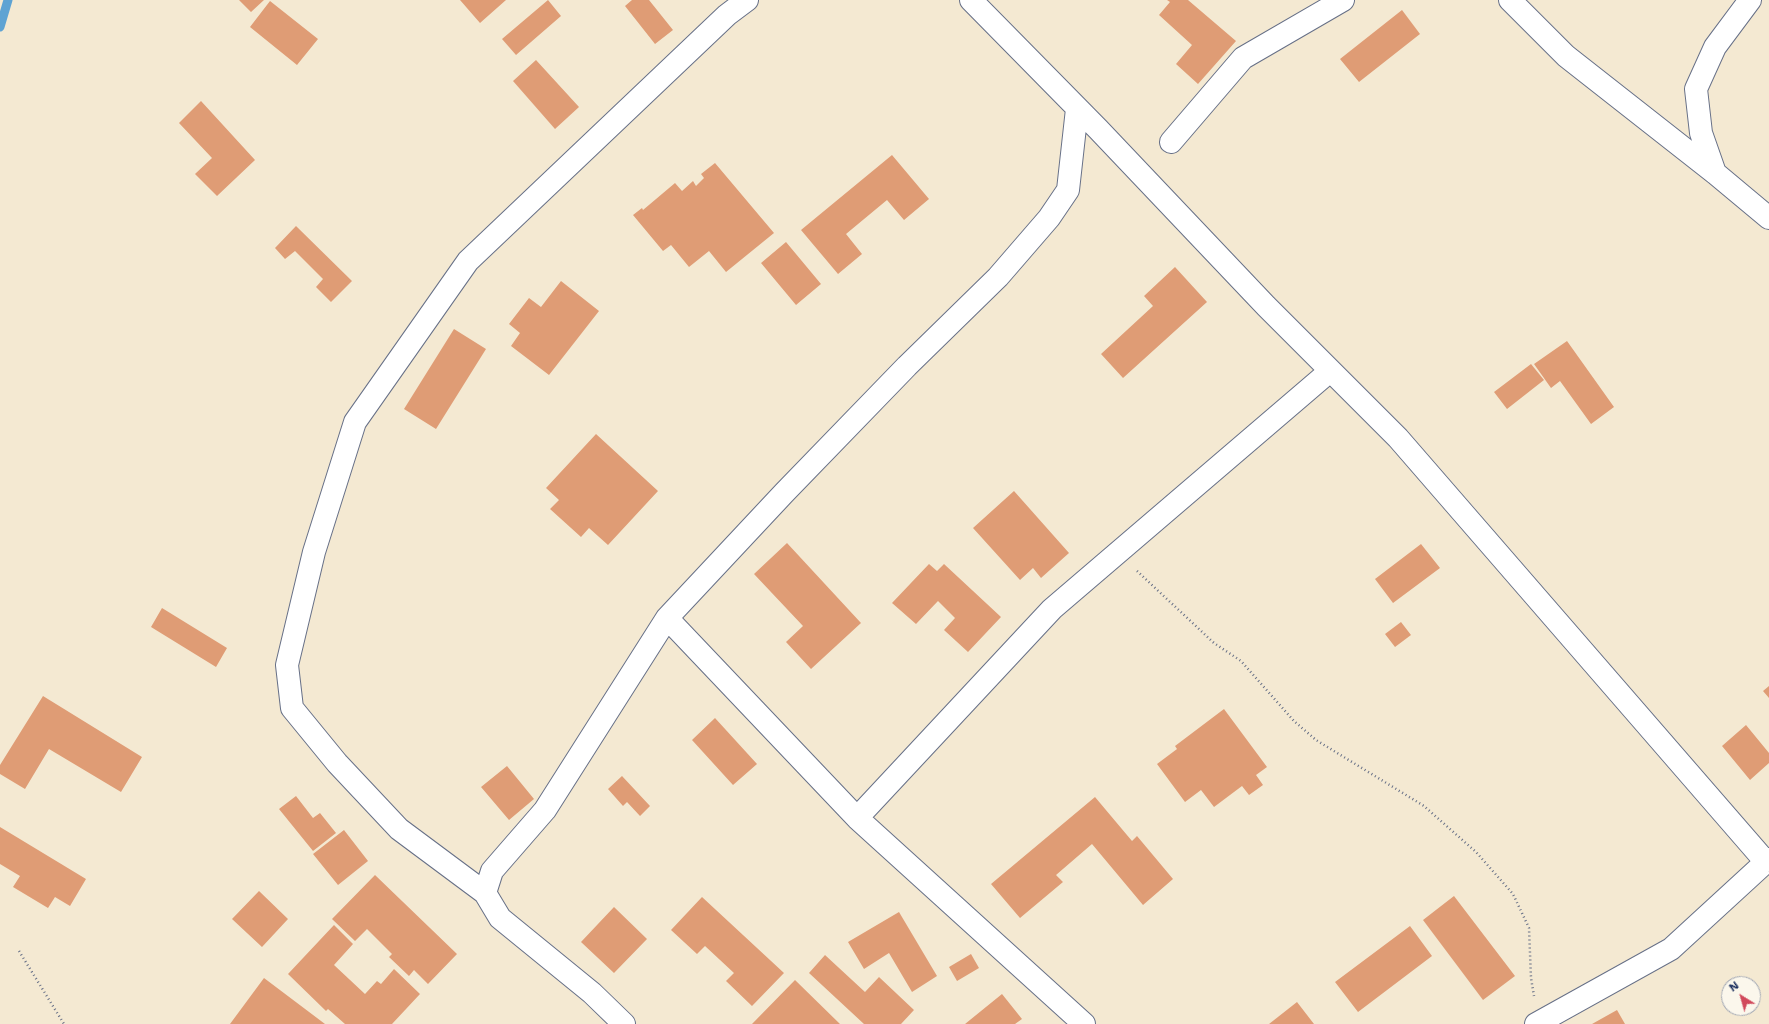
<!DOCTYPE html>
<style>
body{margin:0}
#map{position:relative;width:1769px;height:1024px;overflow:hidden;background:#f4e9d2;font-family:"Shantell Sans",sans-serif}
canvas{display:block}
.north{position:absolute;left:1721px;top:976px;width:40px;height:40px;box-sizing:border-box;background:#fbf7ec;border:1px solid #a1a7b3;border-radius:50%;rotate:323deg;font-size:11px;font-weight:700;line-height:16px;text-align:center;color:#1b2f5e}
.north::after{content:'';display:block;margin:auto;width:14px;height:18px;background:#d1495b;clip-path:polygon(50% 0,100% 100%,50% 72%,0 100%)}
</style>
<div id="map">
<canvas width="1769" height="1024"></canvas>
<div class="north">N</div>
</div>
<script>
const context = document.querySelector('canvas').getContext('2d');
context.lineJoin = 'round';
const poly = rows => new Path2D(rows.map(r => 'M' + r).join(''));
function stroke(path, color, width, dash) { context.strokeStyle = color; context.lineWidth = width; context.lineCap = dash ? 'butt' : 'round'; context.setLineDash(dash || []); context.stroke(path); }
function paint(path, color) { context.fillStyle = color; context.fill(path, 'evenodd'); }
stroke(poly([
 [0,27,8,0]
]), '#5ea3d3', 9);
paint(poly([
 [239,0,264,0,251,12],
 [460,0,506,0,480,23],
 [548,0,561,16,516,55,502,39],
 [632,0,649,0,673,30,655,44,625,6],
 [1167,0,1188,0,1236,41,1198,84,1176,64,1192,45,1159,15,1170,2],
 [270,1,318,39,297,65,250,27],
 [1402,10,1420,34,1359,82,1340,59],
 [536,60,579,107,555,129,513,81],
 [201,101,255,160,217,196,195,174,212,158,179,123],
 [892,155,929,199,904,220,887,200,846,234,862,254,838,274,801,230],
 [715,163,774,233,726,272,709,251,689,267,671,245,663,251,633,215,642,208,643,210,675,183,682,191,693,181,696,186,704,178,701,174],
 [296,226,352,281,331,302,316,287,323,279,295,251,285,259,275,248],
 [786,242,821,284,796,305,761,263],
 [1175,267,1207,302,1123,378,1101,354,1153,306,1144,296],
 [561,281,599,311,549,375,511,346,520,333,509,324,529,298,541,307],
 [454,329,486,349,436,429,404,409],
 [1567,341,1614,407,1591,424,1560,381,1551,388,1534,364],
 [1531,364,1544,380,1507,409,1494,392],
 [596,434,658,491,608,545,589,528,581,537,550,509,559,500,546,488],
 [1014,491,1069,553,1041,578,1033,568,1020,580,973,528],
 [787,543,861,623,811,669,786,642,803,626,754,574],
 [1421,544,1440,568,1393,603,1375,579],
 [929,564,937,571,944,564,1001,617,968,652,944,630,955,618,938,601,916,624,892,603],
 [162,608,227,648,216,667,151,627],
 [1401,622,1411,635,1395,647,1385,634],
 [1769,686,1769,698,1763,691],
 [43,696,142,757,121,792,49,749,25,789,0,774,0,765],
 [1224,709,1267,767,1256,775,1263,785,1249,795,1242,786,1214,807,1201,790,1185,802,1157,764,1177,749,1175,746],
 [715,718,757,764,733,785,692,740],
 [1746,725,1769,753,1769,763,1750,780,1722,746],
 [507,766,534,799,509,820,481,787],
 [622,776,650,806,640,816,627,802,623,806,608,789],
 [296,796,313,818,320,813,336,833,313,851,279,809],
 [1095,797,1132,841,1137,836,1173,879,1143,905,1092,844,1056,875,1063,882,1020,918,991,884],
 [0,827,86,879,70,906,55,897,48,908,13,887,20,876,0,864],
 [344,830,368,861,338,885,313,854],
 [375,875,457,954,428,984,414,970,409,976,389,957,392,954,367,929,355,941,332,919],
 [259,891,288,919,262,947,232,919],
 [1454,896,1515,976,1483,1000,1423,920],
 [702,897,784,973,752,1006,726,981,734,973,705,946,697,954,671,930],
 [614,907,647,939,614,973,581,942],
 [899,912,937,976,912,992,889,953,864,969,848,942],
 [334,925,353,944,334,965,365,994,377,981,381,984,394,969,420,994,392,1024,345,1024,328,1009,326,1011,288,974],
 [1410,926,1432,956,1358,1012,1335,982],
 [971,954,979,968,957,981,949,967],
 [825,955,865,992,879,977,914,1010,901,1024,864,1024,809,973],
 [264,978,325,1024,230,1024],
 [795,980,840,1024,752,1024],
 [1002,994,1022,1019,1015,1024,965,1024],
 [1297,1002,1314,1024,1269,1024],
 [1617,1010,1625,1024,1592,1024]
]), '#df9c75');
const street = poly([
 [971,0,1098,129,1266,306,1398,438,1765,861],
 [1510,0,1566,56,1715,173,1769,218],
 [1171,142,1243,58,1343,0],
 [1715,173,1701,133,1696,89,1715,47,1750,0],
 [667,618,857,818,1084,1024],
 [857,818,1052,609,1330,371],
 [485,893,492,871,545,810,667,618,784,493,907,366,998,277,1049,218,1068,190,1077,109],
 [624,1024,592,993,500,918,485,893,399,829,337,763,292,708,287,665,314,552,355,422,468,261,727,15,747,0],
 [1536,1024,1671,949,1769,859]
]);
stroke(street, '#677087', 24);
stroke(poly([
 [1137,571,1214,643,1241,661,1294,721,1316,740,1424,806,1476,852,1513,894,1529,928,1531,978,1534,996],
 [19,951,64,1024]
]), '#677087', 2.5, [1, 3]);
stroke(street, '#fff', 22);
</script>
